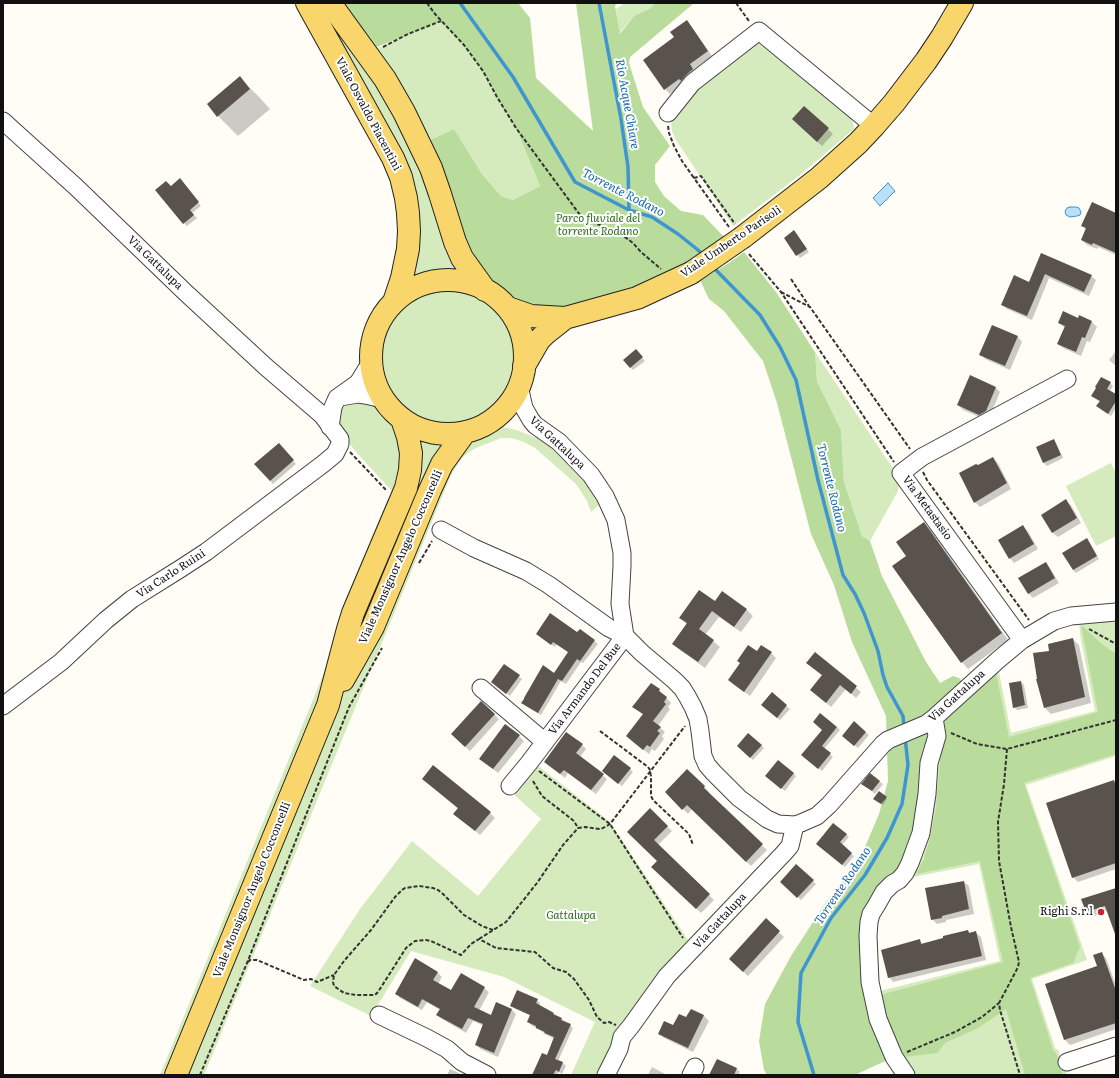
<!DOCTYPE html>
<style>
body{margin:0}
#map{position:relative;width:1119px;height:1078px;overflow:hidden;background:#fffdf5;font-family:Literata,serif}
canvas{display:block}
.frame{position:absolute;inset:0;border:4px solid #111;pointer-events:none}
</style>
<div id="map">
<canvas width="1119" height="1078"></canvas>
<div class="frame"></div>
</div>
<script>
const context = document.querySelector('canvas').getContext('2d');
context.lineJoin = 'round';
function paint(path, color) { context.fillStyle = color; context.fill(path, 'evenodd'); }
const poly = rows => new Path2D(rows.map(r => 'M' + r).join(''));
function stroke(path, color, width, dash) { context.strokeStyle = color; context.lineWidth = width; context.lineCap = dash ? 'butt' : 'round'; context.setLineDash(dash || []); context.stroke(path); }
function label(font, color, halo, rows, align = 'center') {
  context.font = font + ' Literata,serif'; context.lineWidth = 4; context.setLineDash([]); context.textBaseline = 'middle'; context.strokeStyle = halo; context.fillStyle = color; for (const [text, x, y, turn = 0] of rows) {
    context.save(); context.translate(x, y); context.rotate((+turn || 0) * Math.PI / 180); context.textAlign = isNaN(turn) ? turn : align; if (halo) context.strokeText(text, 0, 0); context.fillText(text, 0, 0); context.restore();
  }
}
paint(poly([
 [323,3,397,111,461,271,447,270,430,272,410,279,416,238,330,33],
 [625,3,654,3,651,8,634,16,619,34,616,9],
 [441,21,464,45,483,71,497,97,516,128,540,186,513,200,501,196,482,174,454,129,428,141,372,49,384,46,408,34],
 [754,40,850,116,853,123,854,129,800,175,733,226,676,140,672,131,671,121,674,114,695,87],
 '381 357a67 67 0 1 1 134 0a67 67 0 1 1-134 0Z',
 [815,352,900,479,898,491,870,541,862,536,844,482,841,430,817,381],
 [347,401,375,403,383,414,397,429,404,449,395,493,391,490,356,452,335,425,340,406],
 [500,427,509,428,519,431,539,439,557,452,592,488,601,503,591,512,587,501,582,493,576,484,566,475,535,448,524,442,511,438,501,438,476,448,469,452,462,458,451,475,204,1075,187,1075,346,687,462,445,488,431],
 [419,439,428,442,446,443,398,551,350,651],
 [1111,463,1116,473,1116,536,1096,546,1066,486],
 [388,498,395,503,316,708,169,1075,160,1075,323,675,338,622,346,598],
 [1116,618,1116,756,1026,785,1087,960,1032,979,1055,1048,1058,1050,1067,1075,912,1075,903,1063,876,992,1000,961,979,864,908,878,914,872,920,863,926,845,942,731,943,716,998,667,1011,733,1095,711,1081,640,1079,624,1080,622],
 [533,762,610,822,688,940,620,1032,600,1075,571,1075,595,1022,504,977,411,951,371,1016,310,986,360,909,412,841,478,896,541,819,510,791]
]), '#d5ebbd');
paint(poly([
 [339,3,518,3,530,18,536,78,593,131,576,3,617,3,615,6,620,34,634,16,651,8,654,3,692,3,693,4,630,57,629,63,643,107,670,146,655,165,655,182,664,196,681,211,703,215,724,237,662,279,595,301,556,311,517,304,489,281,474,265,428,141,454,129,482,174,501,196,513,200,540,186,516,128,497,97,483,71,464,45,441,21,372,49],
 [744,252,776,292,815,352,817,381,841,430,844,482,862,536,870,541,879,567,881,574,926,662,940,683,953,676,959,678,963,682,928,728,926,844,920,861,914,872,899,880,868,936,894,1057,855,1075,767,1075,764,1070,759,1041,765,1004,791,956,826,902,862,854,879,814,888,781,886,716,852,642,834,585,811,534,777,403,763,361,724,311,709,299,700,280,729,263],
 [1081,625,1102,644,1116,654,1116,754,1024,783,1080,947,1073,963,1030,978,1053,1050,1056,1053,1063,1072,1061,1075,1025,1075,1006,1009,978,1028,945,1043,937,1053,904,1057,887,1019,880,995,1003,962,980,861,916,874,924,859,931,835,936,807,941,750,945,737,944,724,945,718,996,673,1009,737,1098,712]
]), '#b9dc9c');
const water = poly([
 [888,183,895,191,880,206,873,198,888,183],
 [1070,207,1076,207,1079,208,1081,212,1080,215,1077,216,1070,217,1066,215,1065,211,1067,208,1070,207]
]);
paint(water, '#b9e0f7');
stroke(water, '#3f96cf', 1);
paint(poly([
 [691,26,712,56,694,69,698,74,670,94,665,89],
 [240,78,260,98,270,109,238,136,218,116],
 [804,107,833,134,822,146,798,124],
 [182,183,201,206,192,213,197,218,187,226,184,223,171,187],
 [1116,214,1116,255,1098,247,1097,249,1087,245,1082,240,1086,230,1083,226],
 [797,235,809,252,800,258,785,238],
 [1042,254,1091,276,1096,280,1089,296,1049,278,1032,320,1007,309,1002,304,1029,283],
 [1080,317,1092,322,1097,327,1090,342,1087,341,1081,356,1063,348,1058,344,1065,328,1059,323,1079,319],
 [1018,337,1022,342,1010,370,985,359,981,354],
 [1116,351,1116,366,1109,360],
 [639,354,645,361,633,370,630,367],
 [1110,383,1113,386,1110,391,1116,395,1116,408,1111,416,1101,409,1100,402,1092,396],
 [996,388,1000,392,990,416,984,419,963,410,958,405],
 [1053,440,1056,443,1063,458,1047,466,1044,463,1037,448],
 [281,447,296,464,273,484,256,464],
 [993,458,998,463,1011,489,980,507,975,502],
 [1066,501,1071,505,1081,523,1058,537,1053,533,1043,515],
 [924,523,931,530,1008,640,968,669,962,662,893,566,908,556],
 [1023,526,1028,531,1038,549,1014,563,1010,558],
 [1087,540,1090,543,1099,559,1076,573,1073,570],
 [1045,563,1050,568,1059,583,1033,598,1029,594,1020,579],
 [715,603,746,609,753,616,741,632,719,617,705,635,713,641,720,647,705,668,680,650,673,644,687,625,680,617],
 [581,630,598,644,583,663,581,662,566,684,561,681,541,715,526,706,523,703,555,674,569,653,557,644,555,647,540,636,578,634],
 [1073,639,1079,645,1091,703,1051,714,1045,708,1051,652],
 [757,652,771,653,776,658,750,696,734,685,729,680],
 [815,653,861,692,856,698,846,689,831,707,811,690,823,676,812,667],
 [504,665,522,679,510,696,495,685],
 [1021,682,1024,685,1028,708,1017,710,1014,707],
 [659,690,671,703,668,707,670,709,658,726,665,732,662,736,664,739,655,751,652,749,649,754,632,741,644,715,634,707],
 [772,694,790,709,780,720,765,707],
 [494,714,499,719,470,751,457,739],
 [854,723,869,735,858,748,846,739],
 [837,727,840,730,824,749,833,757,822,771,805,757],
 [519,736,524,741,498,773,485,763],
 [582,745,586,749,580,757,607,779,596,794,568,773,565,778,545,762],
 [761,745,764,748,753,760,741,749],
 [630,769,633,772,622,786,603,771],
 [687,770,709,792,708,793,767,850,751,866,692,809,688,814,666,792],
 [793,773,796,776,785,791,769,778],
 [870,775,883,784,875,794,866,786],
 [1113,781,1116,784,1116,869,1078,882,1073,877],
 [428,783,490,813,495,818,480,835,460,818,458,809],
 [879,792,887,799,883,805,875,800],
 [650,810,672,831,658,845,714,900,701,913,653,867,658,861,628,832],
 [846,834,849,837,842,845,854,856,845,867,820,846],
 [796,865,816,884,801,900,781,882],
 [964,882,969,886,974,914,946,920,946,922,937,924,932,919],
 [1116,889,1116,935,1108,911,1091,917,1087,912,1083,900],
 [766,920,784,937,748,976,735,964],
 [968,931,970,934,976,933,981,937,986,960,893,982,889,977,919,940,923,944],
 [1101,953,1106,958,1116,985,1116,1029,1070,1045,1065,1040,1046,985,1098,967],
 [437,972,442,977,438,984,451,992,484,988,489,992,479,1011,491,1016,497,1003,512,1010,516,1014,498,1057,480,1049,476,1044,484,1026,473,1021,466,1033,442,1019,437,1015,440,1010,427,1002,422,1010,400,998,396,993],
 [537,1000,540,1003,539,1006,553,1013,557,1017,562,1019,573,1028,558,1061,563,1063,566,1066,562,1074,559,1072,557,1075,533,1075,547,1056,554,1039,531,1025,528,1022,531,1016,514,1008,511,1005],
 [691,1010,704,1016,709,1021,693,1052,664,1038,659,1034,687,1019],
 [652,1067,667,1075,648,1075],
 [450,1069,463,1075,447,1075],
 [737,1069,740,1072,738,1075,710,1075]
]), '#0003');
stroke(poly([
 [460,3,513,77,575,182,629,210,652,217,678,234,698,250,704,256],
 [599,3,621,119,628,167,629,210],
 [713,267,760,315,780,347,796,380,818,480,843,575,855,594,864,613,878,651,883,675,887,687,903,716,904,727],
 [814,1075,798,1022,801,973,831,918,865,875,887,838,902,804,908,765,905,737]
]), '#3f96cf', 3.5);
paint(poly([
 [687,20,708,51,690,64,693,69,686,75,681,81,679,79,664,90,643,60,674,37,670,32],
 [240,76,250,89,217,117,207,104],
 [804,106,829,128,817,142,792,119],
 [180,178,199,202,190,210,194,215,183,224,155,190,166,181,171,186],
 [1092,202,1116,213,1116,253,1093,243,1092,245,1081,240,1086,228,1081,226],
 [794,230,807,249,796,256,784,238],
 [1041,253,1092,275,1084,292,1045,274,1027,316,1001,305,1014,275,1029,282],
 [1063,311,1078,318,1079,315,1092,321,1085,338,1082,337,1076,352,1057,344,1065,326,1058,323],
 [992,325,1018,336,1005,366,979,355],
 [636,349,643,357,630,368,623,360],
 [970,375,996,387,986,411,979,415,957,405],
 [1101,377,1111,382,1107,389,1116,394,1116,401,1108,414,1096,406,1100,401,1091,396,1096,388,1095,387],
 [1054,439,1061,455,1043,463,1036,447],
 [279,443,294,460,270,481,254,464],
 [993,457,1007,483,974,503,959,473,976,464,978,465],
 [1066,499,1077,518,1052,533,1041,515],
 [924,522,1002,633,961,663,892,566,906,556,896,542],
 [1023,525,1034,544,1009,559,998,540],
 [1087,538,1097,556,1073,570,1062,553],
 [1046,562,1055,578,1028,594,1018,578],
 [699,590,715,601,722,591,747,609,734,627,712,611,699,629,714,640,698,662,672,644,687,623,679,618],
 [550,613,577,632,580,629,595,640,580,661,577,659,562,681,558,679,538,713,521,703,524,699,524,698,543,665,554,673,568,652,553,642,551,645,536,634],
 [1073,638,1085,697,1044,708,1036,679,1037,679,1033,653,1049,651,1048,644],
 [748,645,757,651,761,645,772,652,744,692,728,680,740,663,737,661],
 [815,652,857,686,851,694,840,685,826,703,810,690,822,675,806,663],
 [504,664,520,675,506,694,491,682],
 [1021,681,1025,705,1013,708,1009,683],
 [651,683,660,689,659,691,667,697,664,702,666,704,653,721,661,727,657,731,660,733,650,747,647,745,643,750,626,736,643,714,632,707],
 [772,692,787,705,777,718,761,705],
 [481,701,495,714,465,747,451,734],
 [820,713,837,727,822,746,831,753,818,769,801,755,822,730,813,722],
 [854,721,866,732,854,746,842,736],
 [505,724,520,735,493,769,479,759],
 [566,732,583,744,576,753,604,774,591,790,564,770,560,774,544,762],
 [748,733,762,745,750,758,737,746],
 [614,755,631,768,618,784,602,771],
 [778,760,794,773,781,789,765,776],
 [433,765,491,812,475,831,453,814,458,808,422,779],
 [687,769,705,786,704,788,763,844,746,862,687,805,682,810,665,792],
 [870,773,880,781,872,791,861,784],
 [1114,780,1116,786,1116,863,1072,878,1046,803],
 [879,791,887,797,881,804,873,799],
 [650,808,668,826,654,840,710,894,696,909,651,867,657,861,627,832],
 [833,823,847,834,840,842,852,853,842,865,816,844],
 [796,864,814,880,797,898,780,882],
 [964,881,969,909,942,916,942,918,931,920,925,888],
 [1116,888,1116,934,1115,934,1105,906,1086,912,1081,899],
 [766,918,780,931,743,972,729,959],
 [968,930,969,933,976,931,982,956,888,978,881,950,920,939,921,944,943,938,943,936],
 [1102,952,1116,991,1116,1023,1064,1040,1045,984,1097,966,1093,955],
 [415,958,438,972,433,980,451,990,461,973,485,987,474,1007,491,1015,496,1002,512,1009,494,1053,475,1045,483,1024,468,1018,462,1029,436,1015,440,1009,422,999,418,1007,395,994],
 [517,990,538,999,536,1003,554,1013,553,1014,562,1018,561,1020,571,1024,555,1059,563,1062,559,1072,556,1070,553,1075,532,1075,542,1053,547,1055,554,1037,544,1033,545,1032,536,1028,536,1026,527,1022,530,1015,510,1006],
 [691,1009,704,1015,688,1048,658,1034,664,1021,673,1025,679,1014,686,1017],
 [717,1059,737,1068,734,1075,709,1075]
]), '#5a524d');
const minor = poly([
 [668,113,692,83,759,31,874,126],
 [3,121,76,187,186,293,266,367,322,415,340,439,340,444,335,454,323,464,206,552,180,569,132,599,106,620,61,662,3,706],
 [519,386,524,408,531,420,535,425,559,442,591,475,605,496,616,520,622,553,622,566,620,604,625,636,642,653,674,680,682,688,687,696,693,707,698,719,700,731,703,756,707,765,713,772,739,798,767,819,778,824,795,825,801,823,817,816,829,805,883,744,888,740,926,724,934,718,998,660,1022,640,1054,621,1071,616,1116,612],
 [340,397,358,394,365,395,383,399],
 [330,427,333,407,337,398,358,383,371,362],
 [441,530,474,548,526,571,549,585,609,628,625,636,529,763,510,786],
 [1022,640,901,473,922,457,1067,379],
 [481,688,545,742],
 [379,1015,427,1038,447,1049,462,1062,487,1075],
 [1067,1062,1116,1046],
 [606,1075,619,1049,622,1037,631,1026,667,976,784,853,790,846,795,825],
 [691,1075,695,1067],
 [906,1075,894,1057,878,1019,870,982,868,936,869,922,871,914,876,906,884,892,892,884,899,880,905,873,910,863,921,833,927,794,929,763,937,736,934,718]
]);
const major = poly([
 [307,3,393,158,401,177,406,198,408,213,409,231,408,249,402,278,394,302],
 [330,3,385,79,404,112,431,168,440,194,455,242,462,258,485,290],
 [743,237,819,178,858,143,874,126,894,103,926,61,942,37,962,3],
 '371 357a77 77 0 1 1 154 0a77 77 0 1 1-154 0Z',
 [508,308,531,316,565,318,637,298,691,273],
 [524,366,539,340,546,333,565,318],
 [343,680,373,627,430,490,442,464,465,432],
 [176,1075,328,705,348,629,353,613,406,488,410,470,411,453,408,437,402,419]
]);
stroke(minor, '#444', 19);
stroke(major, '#222', 24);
stroke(poly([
 [427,3,435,14,464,45,483,71,497,97,516,128,580,215,589,221,613,230,621,234,633,243,641,252,661,269],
 [736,3,749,21],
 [383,47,408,34,441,21],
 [668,126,669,133,674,146,682,161,694,178],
 [729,227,694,178,701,176,735,224],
 [749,254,781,292,894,462],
 [791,279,809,306],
 [781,292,810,307,910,449],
 [350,452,387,491],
 [923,472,927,480,1029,620],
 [419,563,432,541],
 [1089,629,1116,644],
 [600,731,648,767,650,770,651,777,651,796,653,800,689,834,693,845],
 [951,733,977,744,1007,749,1116,720],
 [1007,749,1004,784,998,822,999,861,1011,927,1019,962,1018,967,1015,973,999,1003,1000,1010,1020,1075],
 [539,771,610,824,683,938],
 [533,781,542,796,574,821,578,828,585,827,600,829,603,828,610,824,685,726],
 [493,930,482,926,464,915,443,894,438,890,433,888,419,886,405,888,402,890,395,897,371,930,344,961,334,975,333,982,334,986,344,993,356,995,375,995,378,992,406,948,415,941,426,940,431,941,461,955,471,944,479,939,496,948,535,952,553,968,566,972,574,979,589,1000,597,1017,604,1023,609,1022,616,1025],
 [479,939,506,922,537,883,563,845,578,828],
 [248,962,250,960,257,960,304,980,311,979,317,982,334,975],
 [907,1052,955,1032,982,1017,999,1003],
 [200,1075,247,963,349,707,382,648]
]), '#333', 2, [4, 2]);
stroke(minor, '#fff', 17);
stroke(major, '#f9d66b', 22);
const majorBridge = poly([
 [691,273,743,237]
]);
stroke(majorBridge, '#222', 24, []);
stroke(majorBridge, '#f9d66b', 22);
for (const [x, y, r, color] of [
 [1101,912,4,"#c4262e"]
]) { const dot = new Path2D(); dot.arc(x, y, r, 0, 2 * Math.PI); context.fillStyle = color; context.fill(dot); stroke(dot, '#fff', 1.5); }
label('11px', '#111', '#fff', [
 ["Viale Osvaldo Piacentini",368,114,62],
 ["Viale Umberto Parisoli",731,242,-34],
 ["Via Gattalupa",155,263,44],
 ["Via Gattalupa",557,443,43],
 ["Via Metastasio",927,508,54],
 ["Viale Monsignor Angelo Cocconcelli",401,557,-66],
 ["Via Carlo Ruini",171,574,-33],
 ["Via Armando Del Bue",585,689,-53],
 ["Via Gattalupa",957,696,-42],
 ["Viale Monsignor Angelo Cocconcelli",252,890,-68],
 ["Via Gattalupa",720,921,-47]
]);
label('italic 11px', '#2f6b1f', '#fff', [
 ["Parco fluviale del",598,219],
 ["torrente Rodano",598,232],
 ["Gattalupa",571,916]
]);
label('11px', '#111', '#fff', [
 ["Righi S.r.l",1093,912]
], 'right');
label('italic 12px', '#1768a6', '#fff', [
 ["Rio Acque Chiare",627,104,80],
 ["Torrente Rodano",623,193,27],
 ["Torrente Rodano",831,488,76],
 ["Torrente Rodano",843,886,-56]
]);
</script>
